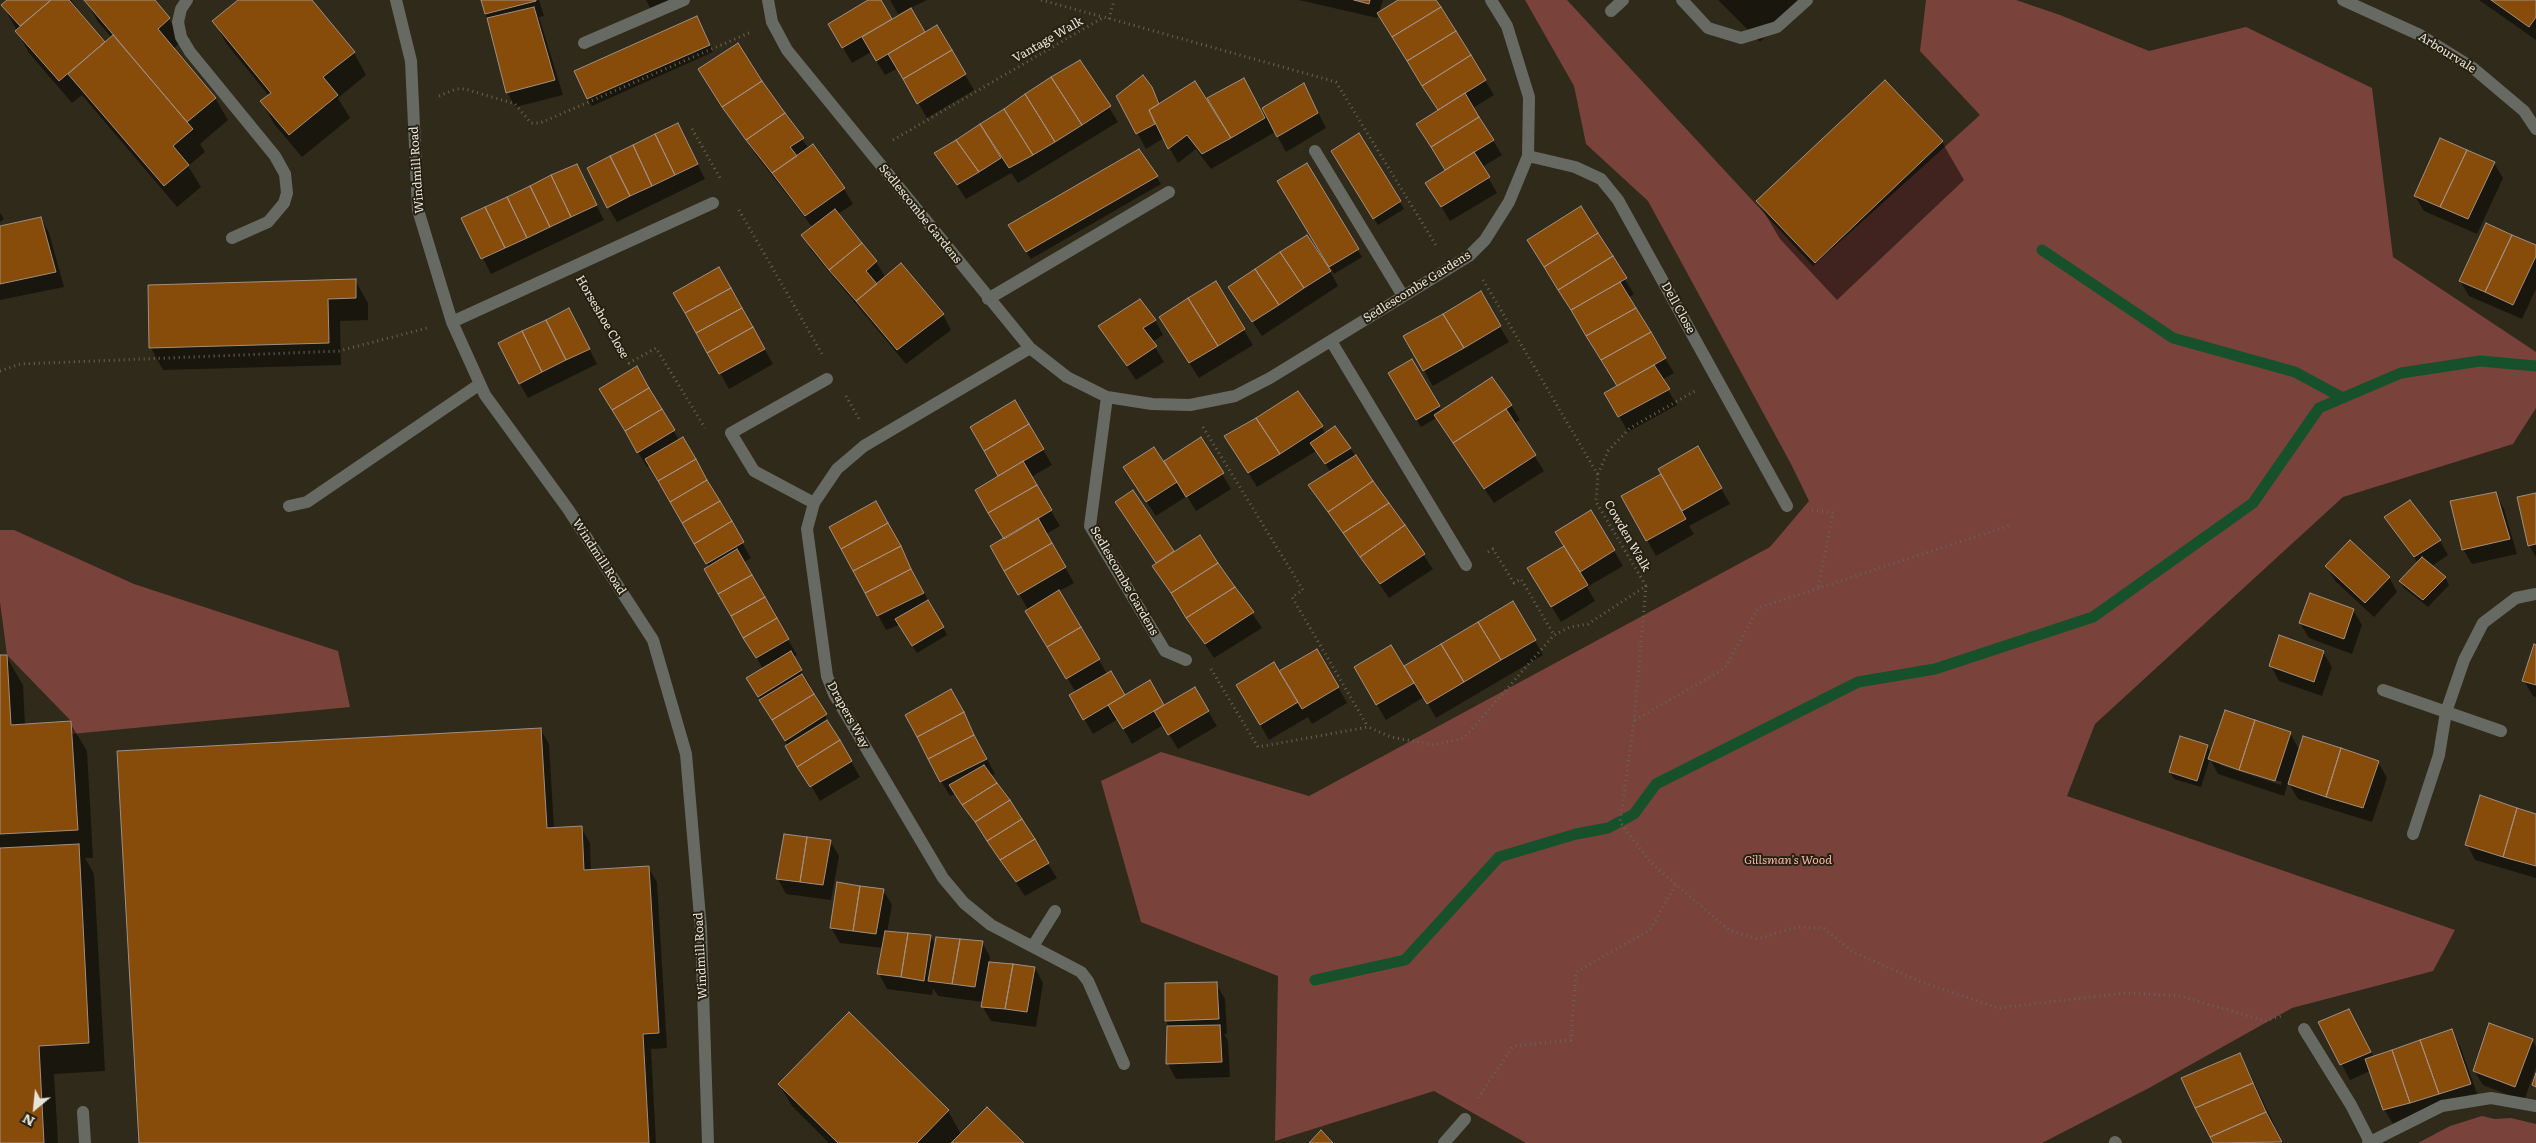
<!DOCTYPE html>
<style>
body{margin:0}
#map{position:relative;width:2536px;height:1143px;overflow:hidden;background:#302a1a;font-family:Literata,serif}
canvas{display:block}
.north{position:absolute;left:10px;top:1083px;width:50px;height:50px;-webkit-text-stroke:4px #262111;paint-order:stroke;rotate:208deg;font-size:14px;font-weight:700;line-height:20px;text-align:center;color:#e7e4da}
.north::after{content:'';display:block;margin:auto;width:18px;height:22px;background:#e7e4da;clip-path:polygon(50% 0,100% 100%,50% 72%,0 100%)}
</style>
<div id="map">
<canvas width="2536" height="1143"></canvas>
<div class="north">N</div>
</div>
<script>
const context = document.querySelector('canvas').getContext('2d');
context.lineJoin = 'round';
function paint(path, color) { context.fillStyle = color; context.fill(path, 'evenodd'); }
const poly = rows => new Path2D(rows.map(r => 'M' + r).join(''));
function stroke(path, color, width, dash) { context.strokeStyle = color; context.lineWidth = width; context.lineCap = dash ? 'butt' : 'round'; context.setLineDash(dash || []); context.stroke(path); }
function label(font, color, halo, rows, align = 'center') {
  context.font = font + ' Literata,serif'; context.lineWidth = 4; context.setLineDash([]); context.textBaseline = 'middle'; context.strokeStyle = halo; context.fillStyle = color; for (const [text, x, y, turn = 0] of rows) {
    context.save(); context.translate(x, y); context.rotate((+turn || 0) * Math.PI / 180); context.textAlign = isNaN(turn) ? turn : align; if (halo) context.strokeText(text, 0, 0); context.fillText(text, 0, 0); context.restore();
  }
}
paint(poly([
 [1525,0,1567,0,1813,266,1980,115,1920,51,1926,0,2016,0,2060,15,2149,51,2246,27,2372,88,2393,257,2536,352,2536,408,2513,444,2343,497,2095,724,2067,796,2455,930,2433,971,2292,1008,2149,1088,2042,1143,1526,1143,1434,1091,1275,1141,1278,976,1141,922,1101,781,1161,752,1309,796,1770,547,1809,501,1791,464,1648,201,1586,144,1574,86],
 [0,530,14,530,134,584,338,651,350,707,72,734,71,721,7,655,0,602],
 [2482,1116,2495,1119,2511,1118,2536,1124,2536,1143,2418,1143,2450,1126]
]), '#79433b');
paint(poly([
 [9,0,71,0,105,44,112,38,98,22,86,0,153,0,169,19,182,41,173,49,215,98,228,120,200,144,205,152,188,166,201,187,177,207,82,95,72,103,29,53,3,5],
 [240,0,311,0,354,53,366,75,338,98,350,118,302,157,274,124,262,102,269,96,226,43,214,21],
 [482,0,539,0,544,16,539,17,563,95,515,107,507,92],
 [646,0,688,0,654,14],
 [870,0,880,0,892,21,911,10,925,34,937,27,974,90,927,118,898,68,885,75,871,52,852,63,829,24],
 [890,0,927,0,898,14],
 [1299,0,1383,0,1379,13,1400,0,1435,0,1494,95,1473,108,1502,155,1482,167,1497,193,1450,221,1436,198,1446,171,1426,139,1439,111,1379,14,1377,18],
 [1718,0,1801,0,1760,42],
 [2479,0,2536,0,2536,40],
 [701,25,713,52,592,106,588,99],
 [1080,61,1118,122,1018,183,1011,173,966,199,936,154],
 [1243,79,1264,117,1263,109,1304,85,1326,128,1286,152,1275,132,1211,169,1196,149,1178,163,1164,138,1146,149,1118,97,1151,87,1161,104,1194,83,1207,100],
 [761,82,809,149,813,146,844,189,853,204,838,214,876,262,886,278,901,265,943,315,951,330,906,364,811,250,803,235,813,228,756,155,709,84],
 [678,125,705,179,617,222,608,207],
 [1359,135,1404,209,1378,225,1333,151],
 [1942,142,1964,180,1837,300,1780,239,1758,202],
 [1139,150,1161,184,1031,259,1013,233],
 [2494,163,2503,178,2477,234,2424,211,2415,196],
 [576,165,604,220,491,274,463,219],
 [1306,165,1362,257,1334,274,1279,182],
 [1580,208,1634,294,1628,298,1674,373,1662,380,1677,405,1628,432,1606,393,1618,386,1538,256],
 [0,213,4,219,0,222],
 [41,218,49,233,64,287,0,300,0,228],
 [2536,247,2536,289,2522,319,2469,296,2460,281],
 [719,269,773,364,729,389,675,293],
 [1330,271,1338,286,1262,336,1230,288],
 [355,280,368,303,368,320,340,321,341,365,163,370,151,348],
 [1215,283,1253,345,1199,378,1169,332],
 [1480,293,1509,342,1433,386,1405,337],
 [569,309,597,364,528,398,520,384],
 [1155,320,1163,335,1152,342,1164,362,1136,380,1100,327],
 [1411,361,1442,412,1511,405,1520,420,1514,424,1544,471,1494,503,1436,418,1421,427,1390,373],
 [636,368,679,440,682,439,751,558,743,563,797,655,793,657,810,685,808,686,860,777,820,801,748,678,763,669,705,569,709,567,650,465,647,467,600,389],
 [1297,393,1326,434,1350,448,1433,569,1389,598,1310,485,1331,472,1316,451,1257,487,1226,436],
 [1015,402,1052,465,1031,477,1060,526,1046,534,1074,583,1059,591,1107,674,1124,697,1149,682,1164,707,1194,688,1217,726,1178,749,1163,725,1132,744,1118,719,1093,734,1071,696,1076,693,992,547,1005,539,1000,477,971,428],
 [1201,439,1231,489,1196,511,1187,496,1156,516,1133,482],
 [1698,448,1730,504,1689,526,1694,534,1656,556,1623,497,1663,474],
 [1132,492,1174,553,1199,536,1262,628,1214,658,1154,567,1158,565,1154,557],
 [2496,494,2504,509,2517,554,2472,564,2463,549],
 [2536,494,2536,557,2529,545],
 [1591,512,1623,566,1587,587,1595,601,1561,622,1537,583],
 [884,518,947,635,917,653,899,625,886,630,878,615],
 [2385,518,2440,541,2448,555,2432,566,2445,577,2449,585,2428,607,2404,588,2400,581,2418,563],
 [2326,566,2389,577,2397,592,2374,617,2335,581],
 [1513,603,1543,655,1436,718,1424,697,1386,720,1355,668,1403,668],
 [2353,610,2362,625,2352,654,2309,638,2300,623],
 [2536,646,2536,697,2533,696,2524,681],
 [1317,650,1347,703,1312,724,1308,717,1269,740,1238,686,1279,672],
 [2323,652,2332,667,2322,696,2279,681,2271,666],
 [6,656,23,685,25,726,70,723,87,751,93,858,85,858,94,874,105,1071,54,1074,58,1143,0,1143,0,657],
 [959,706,995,774,991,776,1057,878,1025,896,955,794,950,796,941,781],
 [540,729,549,744,554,829,581,828,590,843,591,871,648,867,657,882,667,1048,651,1049,656,1143,140,1143],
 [2290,733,2300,751,2378,762,2387,778,2372,822,2298,799,2288,782,2284,796,2218,774,2210,759,2201,787,2174,779,2170,772,2207,746,2212,753],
 [2220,762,2282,782,2281,785,2220,765],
 [2536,815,2536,878,2475,860,2467,844],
 [830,841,839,856,831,900,786,894,778,879],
 [883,890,892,905,887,932,930,936,936,945,982,942,990,957,989,964,1035,968,1043,983,1036,1027,991,1021,982,1006,983,1002,938,996,933,988,932,995,887,989,879,974,883,948,840,943,831,928],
 [1216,984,1225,999,1227,1034,1224,1034,1228,1041,1230,1077,1176,1079,1168,1064,1169,1027,1166,1021],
 [849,1014,948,1111,961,1134,1022,1143,829,1143,792,1106,779,1084],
 [2319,1022,2357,1025,2374,1058,2451,1031,2460,1046,2479,1099,2393,1124,2384,1109,2370,1071,2350,1080],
 [2532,1040,2536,1047,2536,1067,2524,1101,2483,1085,2474,1070],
 [2240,1055,2248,1070,2283,1143,2214,1143,2183,1079]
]), '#0007');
stroke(poly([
 [2042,250,2173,338,2295,372,2343,398],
 [1315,980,1405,960,1499,857,1576,834,1608,828,1634,814,1656,784,1858,682,1935,669,2093,617,2253,503,2319,408,2401,373,2480,361,2536,366]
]), '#17512c', 11);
const building = poly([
 [7,0,51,0,20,26,1,5,7,0],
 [51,0,69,0,105,42,59,81,15,31,51,0],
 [84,0,155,0,170,18,158,29,216,98,187,122,84,0],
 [238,0,312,0,355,52,323,77,338,95,289,135,260,101,271,93,212,21,238,0],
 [481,0,536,0,536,1,485,14,481,0],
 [868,0,881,0,892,19,842,48,828,24,868,0],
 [1354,0,1370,0,1369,4,1354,0],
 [1398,0,1436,0,1441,7,1392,37,1377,13,1398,0],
 [2491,0,2536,0,2536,17,2529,27,2491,0],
 [534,7,555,80,506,93,487,18,534,7],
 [1441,7,1456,31,1407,61,1392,37,1441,7],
 [911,8,925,32,876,61,862,37,911,8],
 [697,16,710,45,587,99,574,71,697,16],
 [937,25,952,50,903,79,888,54,937,25],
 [1456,31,1471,55,1422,86,1407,61,1456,31],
 [113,35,193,129,173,146,189,165,164,186,68,74,113,35],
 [738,43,762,81,722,107,698,69,738,43],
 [952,50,966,74,917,104,903,79,952,50],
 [1471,55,1486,80,1438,110,1422,86,1471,55],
 [1080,60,1111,106,1082,125,1051,77,1080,60],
 [1143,75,1152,87,1159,104,1149,110,1155,124,1136,134,1116,96,1143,75],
 [1051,77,1082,125,1055,142,1025,94,1051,77],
 [1244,78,1265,118,1231,138,1207,98,1244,78],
 [1885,80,1943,141,1815,263,1756,201,1885,80],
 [762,81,785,113,746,140,722,107,762,81],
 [1195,81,1231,138,1202,154,1187,135,1168,149,1149,110,1195,81],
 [1304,83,1318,113,1277,137,1262,108,1304,83],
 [1465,93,1479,117,1431,147,1416,124,1465,93],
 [1025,94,1055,142,1033,155,1004,109,1025,94],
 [1004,109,1033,155,1009,168,980,124,1004,109],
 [785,113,804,138,790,147,797,156,772,173,746,140,785,113],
 [1479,117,1494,140,1445,170,1431,147,1479,117],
 [678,123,698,164,675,175,655,134,678,123],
 [980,124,1001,158,979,172,956,140,980,124],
 [1359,133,1401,201,1373,219,1331,151,1359,133],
 [655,134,675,175,652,186,633,145,655,134],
 [2440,138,2467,150,2440,207,2414,196,2440,138],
 [956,140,979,172,957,185,934,153,956,140],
 [813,144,845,188,805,216,772,173,813,144],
 [633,145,652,186,630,196,610,156,633,145],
 [1139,149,1158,176,1026,252,1008,225,1139,149],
 [2467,150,2495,162,2468,219,2440,207,2467,150],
 [1474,152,1490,177,1441,207,1425,183,1474,152],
 [610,156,630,196,607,208,587,168,610,156],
 [1307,163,1359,249,1329,267,1277,181,1307,163],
 [577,164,597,205,571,217,551,175,577,164],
 [551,175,571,217,550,227,530,186,551,175],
 [530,186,550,227,527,238,507,197,530,186],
 [507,197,527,238,505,248,485,207,507,197],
 [1581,206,1598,233,1544,267,1527,240,1581,206],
 [485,207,505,248,481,259,461,218,485,207],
 [835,209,862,243,829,270,801,235,835,209],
 [41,217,56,272,0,284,0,226,41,217],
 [2486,223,2512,235,2485,292,2459,281,2486,223],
 [1598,233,1613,256,1558,290,1544,267,1598,233],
 [1307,235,1331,271,1304,288,1280,252,1307,235],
 [2512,235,2536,245,2536,256,2513,305,2485,292,2512,235],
 [862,243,877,261,866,271,877,284,856,301,829,270,862,243],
 [1280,252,1304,288,1279,305,1255,269,1280,252],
 [1613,256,1627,278,1571,310,1558,290,1613,256],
 [901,263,944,314,897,350,856,301,901,263],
 [719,267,731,288,685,313,673,293,719,267],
 [1255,269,1279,305,1252,322,1228,287,1255,269],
 [356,279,356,298,328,299,329,343,149,348,148,285,356,279],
 [1216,281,1245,329,1218,346,1188,298,1216,281],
 [1620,282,1636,308,1586,336,1571,310,1620,282],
 [731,288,742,308,696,333,685,313,731,288],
 [1481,291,1501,326,1464,348,1443,314,1481,291],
 [1188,298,1218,346,1189,363,1159,317,1188,298],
 [1140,299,1156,320,1143,328,1157,346,1127,366,1098,326,1140,299],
 [569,308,590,349,566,360,546,320,569,308],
 [742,308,753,327,707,353,696,333,742,308],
 [1636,308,1651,332,1601,360,1586,336,1636,308],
 [1443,314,1464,348,1423,371,1403,336,1443,314],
 [546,320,566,360,542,372,522,331,546,320],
 [753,327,765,349,719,374,707,353,753,327],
 [522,331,542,372,519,384,498,343,522,331],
 [1651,332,1666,358,1617,386,1601,360,1651,332],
 [1412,359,1440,406,1416,420,1388,373,1412,359],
 [1654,365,1670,389,1618,417,1604,393,1654,365],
 [637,366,649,388,612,410,599,389,637,366],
 [1492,377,1512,405,1453,443,1434,415,1492,377],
 [649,388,662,409,625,431,612,410,649,388],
 [1298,391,1323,426,1280,454,1256,418,1298,391],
 [1015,400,1029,424,984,451,970,427,1015,400],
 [662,409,675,430,637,453,625,431,662,409],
 [1506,409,1536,455,1484,489,1453,443,1506,409],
 [1256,418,1280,454,1248,473,1224,436,1256,418],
 [1029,424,1044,449,998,476,984,451,1029,424],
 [1335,426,1351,448,1325,464,1310,443,1335,426],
 [683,437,696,459,658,481,645,459,683,437],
 [1201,437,1224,473,1186,497,1164,461,1201,437],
 [1698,446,1722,488,1682,511,1658,469,1698,446],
 [1154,447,1177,482,1146,502,1123,467,1154,447],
 [1356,455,1373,481,1328,512,1308,485,1356,455],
 [696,459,707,480,670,502,658,481,696,459],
 [1023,461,1037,485,988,513,975,490,1023,461],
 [1661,474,1686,519,1646,541,1621,496,1661,474],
 [707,480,720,501,682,523,670,502,707,480],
 [1373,481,1389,503,1343,533,1328,512,1373,481],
 [1037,485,1052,510,1004,539,988,513,1037,485],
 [1133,490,1174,551,1156,563,1115,502,1133,490],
 [2496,492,2510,539,2462,550,2450,501,2496,492],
 [2536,493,2536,544,2528,546,2517,497,2536,493],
 [2410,500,2441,540,2414,557,2384,517,2410,500],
 [720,501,732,521,694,544,682,523,720,501],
 [876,501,888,523,841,549,829,527,876,501],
 [1389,503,1405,525,1360,557,1343,533,1389,503],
 [1591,510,1615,550,1580,572,1555,532,1591,510],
 [1038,518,1052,543,1004,571,990,546,1038,518],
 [732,521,744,542,706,564,694,544,732,521],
 [888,523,901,546,853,571,841,549,888,523],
 [1405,525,1425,554,1380,584,1360,557,1405,525],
 [1200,535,1218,563,1171,593,1152,566,1200,535],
 [2350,540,2390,577,2365,603,2325,566,2350,540],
 [1052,543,1066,567,1018,595,1004,571,1052,543],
 [901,546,911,569,865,593,853,571,901,546],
 [1564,546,1588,585,1551,607,1527,568,1564,546],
 [737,549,752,575,718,594,704,569,737,549],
 [2422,557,2446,577,2423,600,2399,581,2422,557],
 [1218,563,1235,587,1186,618,1171,593,1218,563],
 [911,569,924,593,877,616,865,593,911,569],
 [752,575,765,597,731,616,718,594,752,575],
 [1235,587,1254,612,1205,644,1186,618,1235,587],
 [1059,590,1081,627,1047,647,1025,611,1059,590],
 [2310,593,2354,609,2344,639,2299,623,2310,593],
 [765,597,777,618,743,638,731,616,765,597],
 [928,600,944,627,912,646,895,619,928,600],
 [1513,601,1536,640,1501,660,1478,622,1513,601],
 [777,618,789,639,756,658,743,638,777,618],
 [1478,622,1501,660,1464,682,1441,644,1478,622],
 [1081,627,1100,659,1066,679,1047,647,1081,627],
 [2279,635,2324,651,2314,682,2269,666,2279,635],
 [1441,644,1464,682,1427,704,1404,666,1441,644],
 [2534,644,2536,645,2536,685,2522,681,2534,644],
 [1391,645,1414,683,1376,705,1354,667,1391,645],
 [1317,649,1339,687,1302,709,1279,671,1317,649],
 [791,651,802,670,758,697,746,678,791,651],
 [0,655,7,655,11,725,71,721,78,830,0,834,0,655],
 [1274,662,1298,702,1260,725,1236,685,1274,662],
 [1111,671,1125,695,1083,720,1069,695,1111,671],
 [802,674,814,694,772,720,759,700,802,674],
 [1150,680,1164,705,1123,729,1108,705,1150,680],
 [1195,687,1209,711,1168,735,1154,711,1195,687],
 [951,689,964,712,917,737,905,715,951,689],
 [814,694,827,714,785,741,772,720,814,694],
 [2225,710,2255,720,2239,770,2208,759,2225,710],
 [964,712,974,735,928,759,917,737,964,712],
 [827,720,840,740,797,767,785,746,827,720],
 [2255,720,2291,732,2275,781,2239,770,2255,720],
 [541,728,547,828,582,826,584,870,649,866,659,1033,643,1034,649,1143,139,1143,117,751,541,728],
 [974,735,987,759,940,782,928,759,974,735],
 [2180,736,2208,745,2197,781,2169,772,2180,736],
 [2303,736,2341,748,2326,797,2288,784,2303,736],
 [840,740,852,761,810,787,797,767,840,740],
 [2341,748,2379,761,2363,808,2326,797,2341,748],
 [984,765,997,783,962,805,949,785,984,765],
 [997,783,1010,800,975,822,962,805,997,783],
 [2480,795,2517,808,2503,857,2465,845,2480,795],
 [1010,800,1022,819,987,841,975,822,1010,800],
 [2517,808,2536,814,2536,866,2503,857,2517,808],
 [1022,819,1035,839,1000,860,987,841,1022,819],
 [784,834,807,837,800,882,776,879,784,834],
 [807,837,831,840,823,885,800,882,807,837],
 [1035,839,1049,863,1016,882,1000,860,1035,839],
 [79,844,89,1043,39,1046,44,1143,0,1143,0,848,79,844],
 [837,882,860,886,853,931,830,928,837,882],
 [860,886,884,889,876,934,853,931,860,886],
 [885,931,908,933,901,977,877,974,885,931],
 [908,933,931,935,924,981,901,977,908,933],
 [936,937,960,939,952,984,928,981,936,937],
 [960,939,983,941,975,987,952,984,960,939],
 [989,962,1013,964,1005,1009,981,1007,989,962],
 [1013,964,1035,967,1027,1012,1005,1009,1013,964],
 [1217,982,1219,1019,1165,1021,1165,983,1217,982],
 [2349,1009,2371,1052,2340,1065,2318,1022,2349,1009],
 [849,1012,949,1110,917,1143,838,1143,778,1084,849,1012],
 [2489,1023,2533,1039,2515,1087,2473,1071,2489,1023],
 [1220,1025,1222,1062,1166,1064,1167,1026,1220,1025],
 [2452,1029,2471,1084,2439,1094,2420,1040,2452,1029],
 [2420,1040,2439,1094,2410,1103,2392,1050,2420,1040],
 [2392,1050,2410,1103,2383,1110,2365,1059,2392,1050],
 [2240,1053,2253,1083,2195,1108,2181,1078,2240,1053],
 [2536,1073,2536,1087,2532,1085,2536,1073],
 [2253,1083,2266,1112,2210,1137,2195,1108,2253,1083],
 [987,1107,1024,1143,951,1143,987,1107],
 [2266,1112,2282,1142,2213,1143,2210,1137,2266,1112],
 [1321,1130,1333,1143,1309,1143,1321,1130]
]);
paint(building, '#884c0a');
stroke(building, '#a08f82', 1);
stroke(poly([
 [1041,0,1103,17],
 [1109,19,1114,0],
 [439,96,456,89,465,89,515,104,531,123,540,123,749,33],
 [692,129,720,178],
 [893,140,1104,17,1336,82,1437,247],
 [739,210,822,354],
 [586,289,629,363,656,348,705,428],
 [0,371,20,364,339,351,427,328],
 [846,396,859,419],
 [1203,427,1303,590,1292,597,1368,727],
 [1598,474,1608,451,1630,428,1695,391],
 [1812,510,1833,513,1818,588],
 [1488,552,1493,549,1514,583,1521,579,1554,635],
 [1646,586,1634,721,1620,822,1651,863,1729,930,1757,939,1797,927,1824,928,1853,952,1919,981,1998,1008,2126,993,2180,996,2265,1021,2281,1016],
 [1211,669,1258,747,1368,727,1391,737,1434,745,1464,738,1554,635,1570,627,1588,624,1646,586,1596,502,1598,475,1482,278],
 [1635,720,1725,668,1758,608,2011,525],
 [1478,1098,1513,1046,1571,1040,1576,972,1650,930,1676,884]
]), '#696355', 3, [1, 4]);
stroke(poly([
 [187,0,181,9,178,22,181,37,190,52,275,156,285,174,287,193,284,203,268,222,232,238],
 [396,0,411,61,418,210,452,322,485,395,568,509,653,640,686,754,701,929,708,1143],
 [768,0,772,22,787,50,1030,348,1067,377,1107,397,1152,404,1190,405,1235,396,1270,378,1469,256,1485,240,1509,202,1528,156,1529,97,1507,26,1491,0],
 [1682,0,1708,28,1741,38,1777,27,1807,0],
 [2343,0,2420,35,2473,68,2524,111,2536,129],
 [1611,11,1623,0],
 [584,43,684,0],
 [1315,151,1403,296],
 [1528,156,1575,167,1601,179,1618,200,1787,506],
 [988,299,1169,192],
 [452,322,713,203],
 [1331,341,1466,565],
 [1030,348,864,446,837,469,814,503,807,529,827,676,834,694,943,878,964,903,991,925,1081,972,1088,981,1124,1064],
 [1107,397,1090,526,1165,651,1186,660],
 [814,503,754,471,731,433,827,379],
 [289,506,307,502,480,384],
 [2383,690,2501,731],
 [2413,834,2439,755,2446,712,2464,660,2483,623,2516,598,2536,594],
 [1033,946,1055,911],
 [2304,1029,2351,1105,2370,1142],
 [83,1112,85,1143],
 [2115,1142,2116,1143],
 [1444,1143,1465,1119],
 [2368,1143,2442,1106,2491,1098,2536,1106]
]), '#676a62', 12);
label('12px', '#e7e4da', '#262111', [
 ["Vantage Walk",1048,40,-30],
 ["Arbourvale",2447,53,32],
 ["Windmill Road",417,170,-94],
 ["Sedlescombe Gardens",920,214,51],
 ["Sedlescombe Gardens",1417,287,-32],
 ["Dell Close",1678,308,61],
 ["Horseshoe Close",602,317,60],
 ["Cowden Walk",1627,536,60],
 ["Windmill Road",599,557,57],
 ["Sedlescombe Gardens",1124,581,60],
 ["Drapers Way",848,715,61],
 ["Windmill Road",701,956,-93]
]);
label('italic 12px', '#f9b5a9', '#262111', [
 ["Gillsman's Wood",1788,860]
]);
</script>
